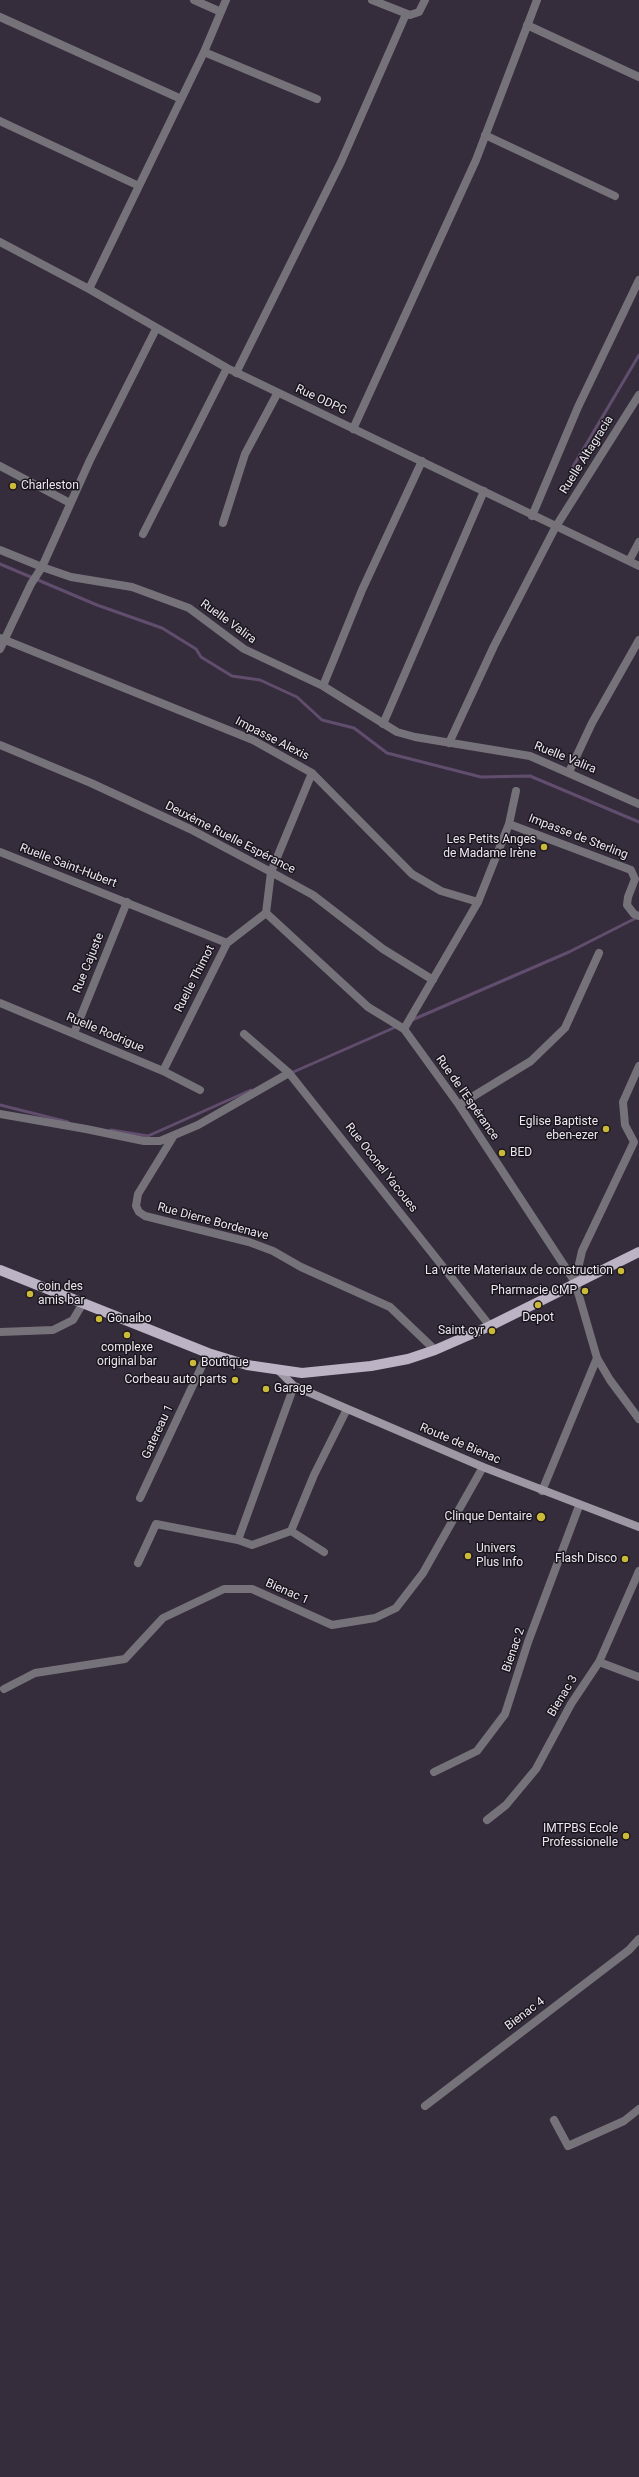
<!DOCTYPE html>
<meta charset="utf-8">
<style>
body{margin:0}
canvas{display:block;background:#352c3c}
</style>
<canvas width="639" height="2477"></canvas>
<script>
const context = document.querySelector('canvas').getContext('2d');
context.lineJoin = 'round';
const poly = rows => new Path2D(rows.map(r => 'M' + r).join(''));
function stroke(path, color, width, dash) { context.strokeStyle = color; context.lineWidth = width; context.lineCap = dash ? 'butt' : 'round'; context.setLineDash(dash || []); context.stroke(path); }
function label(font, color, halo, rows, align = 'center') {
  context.font = font + ' Roboto,sans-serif'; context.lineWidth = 3; context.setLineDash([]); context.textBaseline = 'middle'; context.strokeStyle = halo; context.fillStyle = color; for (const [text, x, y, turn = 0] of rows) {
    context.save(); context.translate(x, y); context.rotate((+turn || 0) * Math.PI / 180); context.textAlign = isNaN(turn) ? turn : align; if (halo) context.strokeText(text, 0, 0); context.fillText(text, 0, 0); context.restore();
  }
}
stroke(poly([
 [571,470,639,355],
 [0,564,97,605,162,628,196,649,201,657,232,676,260,680,297,697,322,720,354,728,387,753,481,777,530,776,639,822],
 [412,1020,569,952,638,917],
 [291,1073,398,1026],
 [0,1105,68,1122],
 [111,1130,148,1136,251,1090]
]), '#614d6d', 3);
stroke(poly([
 [194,0,221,12],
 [372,0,410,15,419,12,425,0],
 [0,17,179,98],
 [527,25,639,77],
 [204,52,317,99],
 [0,121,139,186],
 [485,135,615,196],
 [0,242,89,289,227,368,639,566],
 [89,289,204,52,226,0],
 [156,329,90,460,42,567,71,577,132,587,189,608,244,649,323,686,397,732,415,737,530,756,639,804],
 [236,373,341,162,406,14],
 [353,429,476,160,537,0],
 [0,466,70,503],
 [532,516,578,407,639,280],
 [223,523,245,454,277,394],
 [143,534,227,368],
 [0,550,42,567,31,584,0,649],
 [629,561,639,542],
 [0,638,253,740,312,773,412,874,441,891,478,902],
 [323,686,362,590,422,461],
 [383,724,484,491],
 [449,743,494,646,555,528,639,395],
 [0,745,91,783,190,829,271,872,313,895,383,949,433,980],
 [569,772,592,723,639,640],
 [312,773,271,872,266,913,368,1007,404,1029,459,1105,575,1282,597,1358,610,1380,639,1419],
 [509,824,631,870,635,879,628,897,627,905,634,914,639,916],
 [0,852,227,943],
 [0,1003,163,1071,200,1090],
 [404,1029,478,902,509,824,516,791],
 [74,1033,127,902],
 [244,1034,289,1073,490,1326],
 [163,1071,227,943,266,913],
 [459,1105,531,1061,565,1028,599,953],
 [0,1114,86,1129,144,1141,160,1141,198,1125,289,1073],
 [173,1137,138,1194,136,1206,139,1212,145,1216,249,1242,273,1251,301,1267,390,1307,435,1350],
 [575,1282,582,1251,634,1142,625,1125,623,1102,639,1066],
 [0,1332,53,1330,73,1320,83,1303],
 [542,1491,597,1358],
 [140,1498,208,1353],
 [291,1531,314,1475,347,1409],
 [238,1540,294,1386],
 [138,1563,156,1524,238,1540,252,1545,291,1531,324,1552],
 [599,1662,639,1677],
 [4,1689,35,1673,125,1659,163,1618,224,1589,252,1589,332,1625,375,1618,396,1608,423,1573,483,1467],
 [434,1772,477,1751,505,1714,528,1642,579,1506],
 [487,1820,506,1805,536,1769,571,1704,599,1662,639,1571],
 [425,2106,629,1950,639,1939],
 [554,2120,568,2146,624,2121,639,2109]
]), '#76727a', 8);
stroke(poly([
 [278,1370,294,1386,483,1467,639,1527]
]), '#9e97a4', 8);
stroke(poly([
 [0,1270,208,1353,247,1365,302,1373,371,1366,408,1359,435,1350,490,1326,639,1252]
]), '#bcb3c4', 10);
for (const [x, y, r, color] of [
 [13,486,4,"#cbb939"],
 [544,847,4,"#cbb939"],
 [606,1129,4,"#cbb939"],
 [502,1153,4,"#cbb939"],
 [621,1271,4,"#cbb939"],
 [585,1291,4,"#cbb939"],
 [30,1294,4,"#cbb939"],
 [538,1305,4,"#cbb939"],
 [99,1319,4,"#cbb939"],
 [492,1331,4,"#cbb939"],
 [127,1335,4,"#cbb939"],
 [193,1363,4,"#cbb939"],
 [235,1380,4,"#cbb939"],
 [266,1389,4,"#cbb939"],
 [541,1517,5,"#cbb939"],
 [468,1556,4,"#cbb939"],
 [625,1559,4,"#cbb939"],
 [626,1836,4,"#cbb939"]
]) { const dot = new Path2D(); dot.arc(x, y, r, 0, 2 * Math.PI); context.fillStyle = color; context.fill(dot); stroke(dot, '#1a161d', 1.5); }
label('12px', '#ece6f0', '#1a161d', [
 ["Rue ODPG",321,400,25],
 ["Ruelle Altagracia",587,455,-58],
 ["Ruelle Valira",228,622,36],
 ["Impasse Alexis",272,739,27],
 ["Ruelle Valira",565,758,22],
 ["Impasse de Sterling",578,837,21],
 ["Deuxème Ruelle Espérance",230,838,27],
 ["Ruelle Saint-Hubert",68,866,21],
 ["Rue Cajuste",89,963,-68],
 ["Ruelle Thimot",195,979,-63],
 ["Ruelle Rodrigue",105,1033,23],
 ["Rue de l'Espérance",467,1098,55],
 ["Rue Oconel Yacoues",381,1168,52],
 ["Rue Dierre Bordenave",213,1222,15],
 ["Gatereau 1",158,1432,-65],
 ["Route de Bienac",460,1444,23],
 ["Bienac 1",287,1592,24],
 ["Bienac 2",514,1650,-71],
 ["Bienac 3",563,1696,-59],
 ["Bienac 4",525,2014,-37]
]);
label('12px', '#ece6f0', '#1a161d', [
 ["Charleston",21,486,"left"],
 ["Les Petits Anges",536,840],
 ["de Madame Irène",536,854],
 ["Eglise Baptiste",598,1122],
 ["eben-ezer",598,1136],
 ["BED",510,1153,"left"],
 ["La verite Materiaux de construction",613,1271],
 ["coin des",38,1287,"left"],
 ["amis bar",38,1301,"left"],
 ["Pharmacie CMP",577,1291],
 ["Depot",538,1318,"center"],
 ["Gonaibo",107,1319,"left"],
 ["Saint cyr",484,1331],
 ["complexe",127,1348,"center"],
 ["original bar",127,1362,"center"],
 ["Boutique",201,1363,"left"],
 ["Corbeau auto parts",227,1380],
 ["Garage",274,1389,"left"],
 ["Clinque Dentaire",532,1517],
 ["Univers",476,1549,"left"],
 ["Plus Info",476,1563,"left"],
 ["Flash Disco",617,1559],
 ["IMTPBS Ecole",618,1829],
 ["Professionelle",618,1843]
], 'right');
</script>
